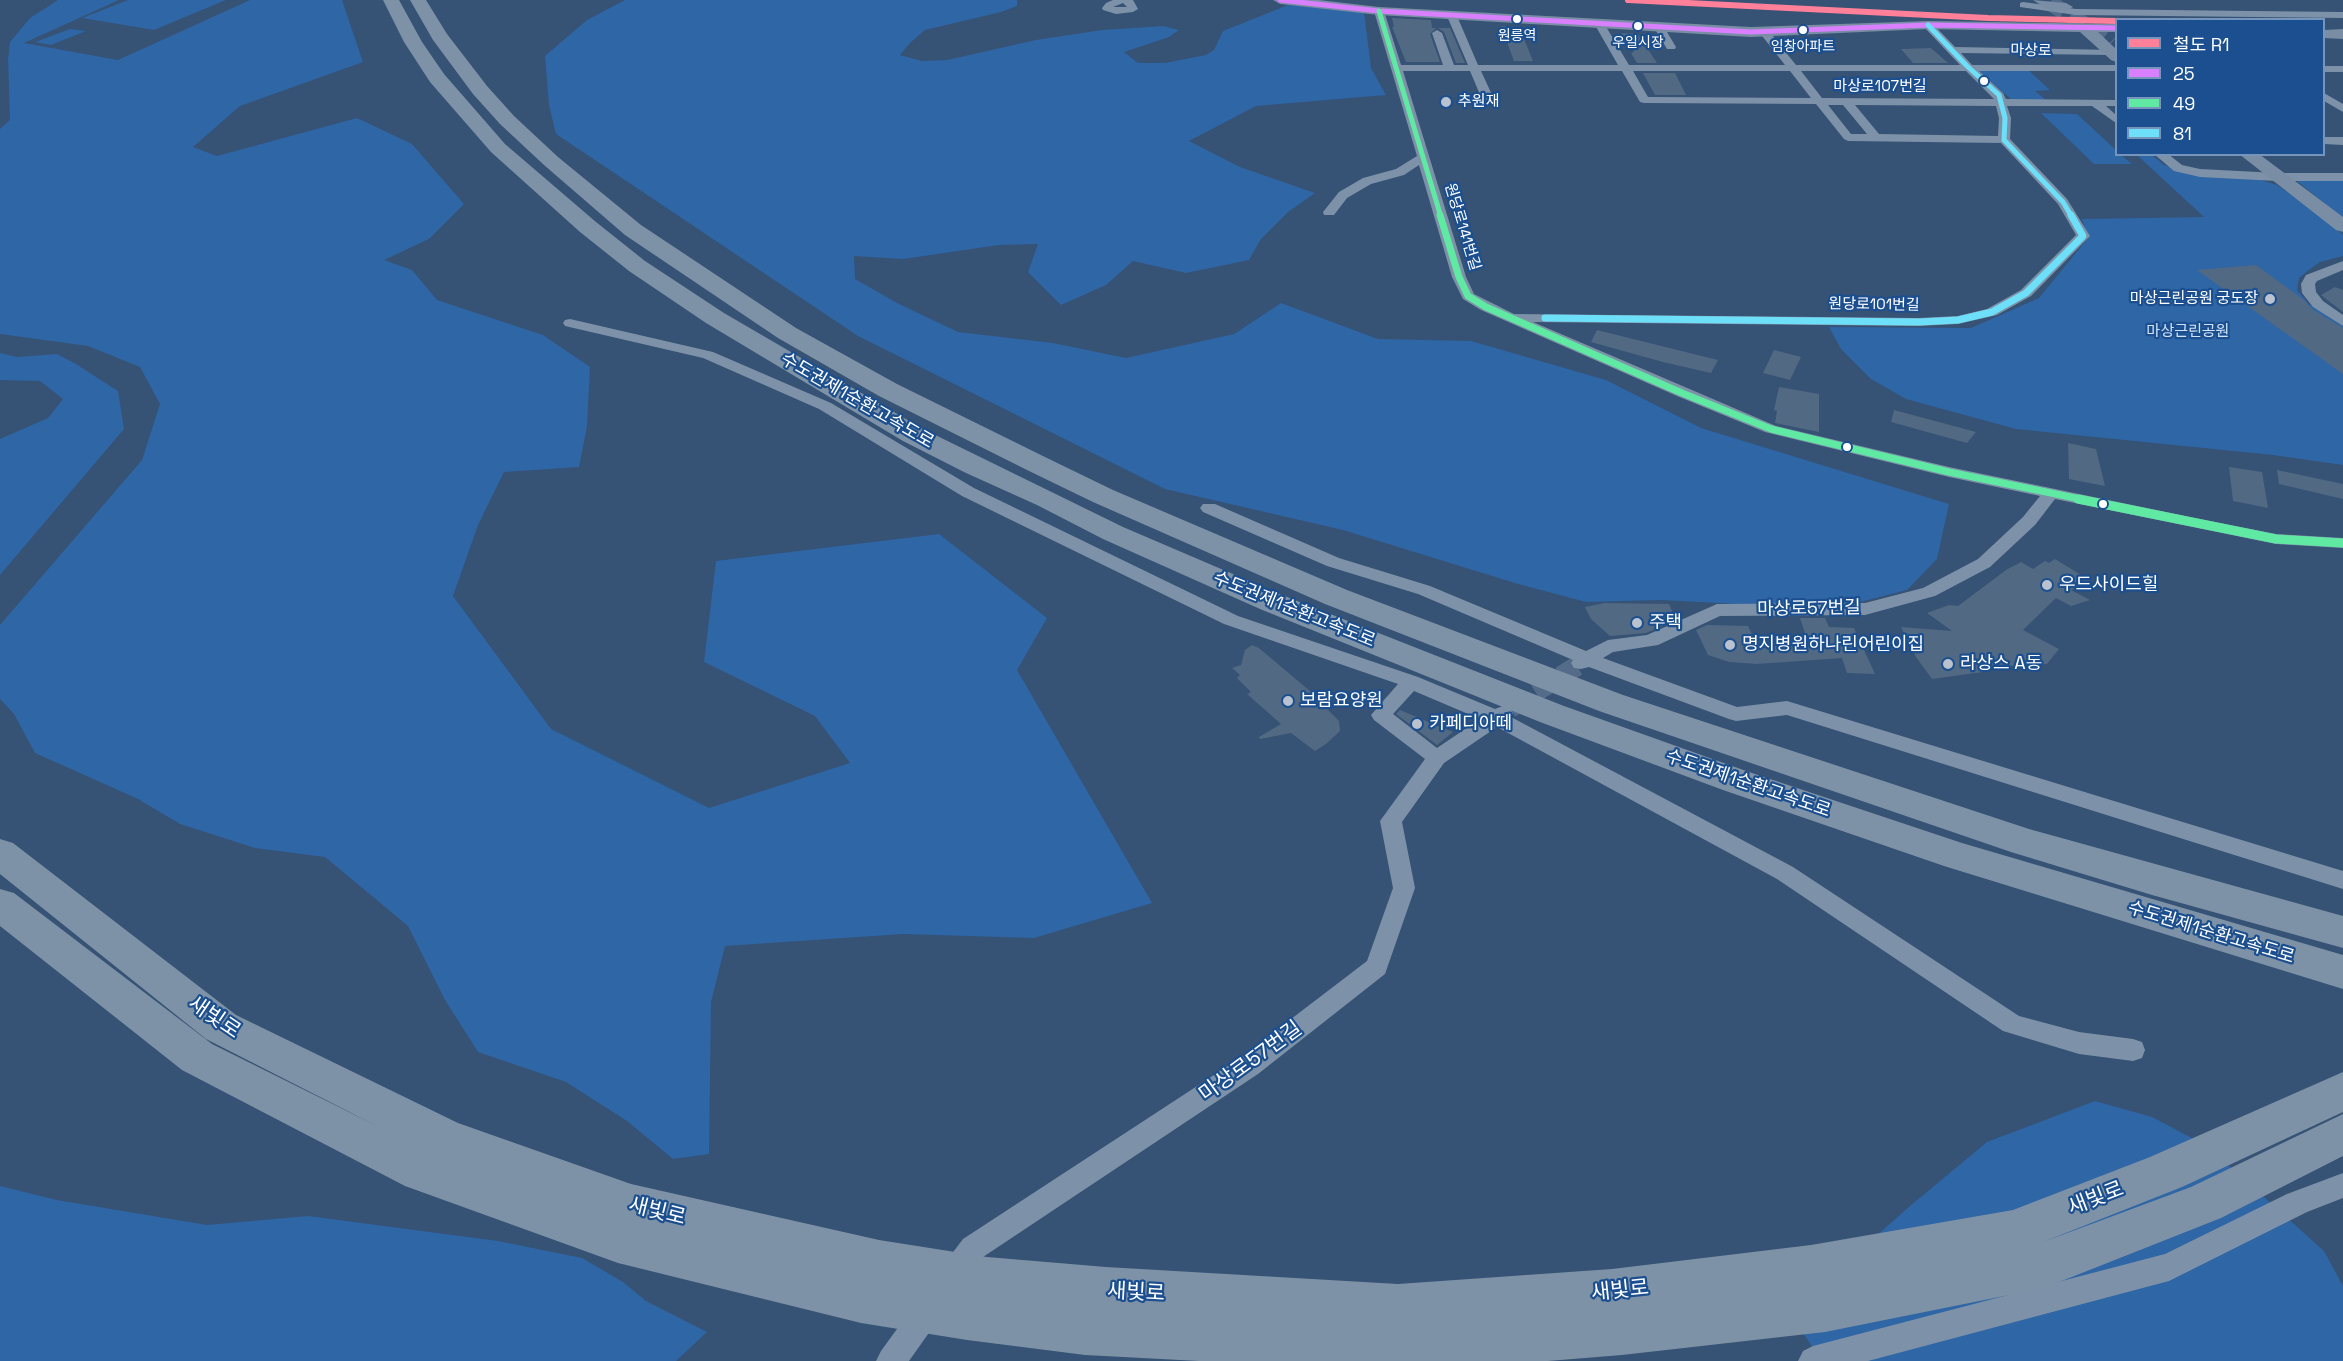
<!DOCTYPE html>
<meta charset="utf-8">
<style>
body{margin:0}
#map{position:relative;width:2343px;height:1361px;overflow:hidden;background:#365274;font-family:"Space Grotesk","Noto Sans KR",sans-serif}
canvas{display:block}
.legend{position:absolute;left:2115px;top:18px;width:210px;height:138px;box-sizing:border-box;background:#1b4f8f;border:2px solid #7695bc;margin:0;padding:8px 10px;list-style:none;font-size:18px;color:#fff}
.legend li{display:flex;align-items:center;gap:12px;height:30px}
.legend b{width:30px;border:2px solid #7695bc}
</style>
<div id="map">
<canvas width="2343" height="1361"></canvas>
<ul class="legend">
<li><b style="height:8px;background:#ff8098"></b>철도 R1</li>
<li><b style="height:8px;background:#d880ff"></b>25</li>
<li><b style="height:8px;background:#60e9a3"></b>49</li>
<li><b style="height:8px;background:#6ddff8"></b>81</li>
</ul>
</div>
<script>
const context = document.querySelector('canvas').getContext('2d');
context.lineJoin = 'round';
function paint(path, color) { context.fillStyle = color; context.fill(path, 'evenodd'); }
const poly = rows => new Path2D(rows.map(r => 'M' + r).join(''));
function stroke(path, color, width, dash) { context.strokeStyle = color; context.lineWidth = width; context.lineCap = dash ? 'butt' : 'round'; context.setLineDash(dash || []); context.stroke(path); }
function label(font, color, halo, rows, align = 'center') {
  context.font = font + ' "Space Grotesk","Noto Sans KR",sans-serif'; context.lineWidth = 4.5; context.setLineDash([]); context.textBaseline = 'middle'; context.strokeStyle = halo; context.fillStyle = color; for (const [text, x, y, turn = 0] of rows) {
    context.save(); context.translate(x, y); context.rotate((+turn || 0) * Math.PI / 180); context.textAlign = isNaN(turn) ? turn : align; if (halo) context.strokeText(text, 0, 0); context.fillText(text, 0, 0); context.restore();
  }
}
paint(poly([
 [58,0,119,0,24,43,118,60,250,0,342,0,363,62,240,106,193,147,217,156,357,118,412,144,464,204,429,239,384,260,412,270,437,300,543,335,590,367,587,426,579,467,504,472,478,525,453,596,551,729,709,808,850,763,815,716,704,662,716,561,939,534,1047,618,1017,670,1152,903,1034,938,903,934,725,946,711,1002,709,1154,673,1159,627,1121,566,1082,478,1052,445,1000,408,926,325,857,255,848,180,824,138,799,35,753,14,714,0,699,0,625,142,460,160,404,140,367,88,346,0,334,0,129,10,120,8,60,10,42,30,18],
 [128,0,226,0,154,30,82,18],
 [625,0,1017,0,1017,6,1001,12,925,30,910,43,900,55,922,61,947,60,1036,40,1102,30,1163,26,1179,30,1169,37,1124,52,1138,63,1165,63,1206,55,1214,50,1223,31,1288,5,1364,12,1371,68,1386,95,1256,106,1189,141,1240,167,1315,193,1288,212,1261,239,1249,260,1186,273,1133,261,1106,285,1061,305,1028,272,1038,244,999,245,903,259,854,256,855,279,897,303,958,332,1053,343,1126,358,1234,334,1281,303,1378,339,1471,341,1606,380,1701,428,1949,504,1937,559,1907,590,1833,609,1662,600,1586,602,1518,584,1343,530,1165,489,858,336,556,134,549,105,545,56,587,20],
 [70,29,86,31,51,45,35,42],
 [2026,68,2050,90,2035,91,2046,100,2012,100,1976,69],
 [2041,113,2077,114,2116,150,2116,154,2121,155,2132,164,2094,164],
 [2152,155,2164,165,2190,173,2254,178,2277,185,2324,218,2343,218,2297,181,2343,181,2343,226,2334,226,2343,235,2343,256,2320,262,2306,272,2299,278,2297,290,2309,304,2343,326,2343,465,2273,455,2016,429,1906,399,1871,379,1841,349,1829,327,1971,328,2039,298,2088,238,2082,219,2204,217,2138,156],
 [0,353,17,357,57,354,76,364,118,391,124,429,0,575,0,439,48,418,63,399,40,381,0,380],
 [2095,1101,2152,1117,2207,1146,2324,1251,2343,1286,2343,1361,1821,1361,1790,1312,1910,1206,1987,1142],
 [0,1186,57,1200,207,1225,308,1216,498,1241,582,1258,623,1282,646,1301,707,1332,676,1361,0,1361]
]), '#2f66a5');
paint(poly([
 [1392,18,1431,20,1432,28,1436,28,1430,34,1440,62,1406,62,1392,27,1394,27],
 [1501,26,1520,29,1533,61,1514,61],
 [1438,28,1450,28,1465,63,1456,63,1444,32],
 [1621,33,1638,34,1657,63,1637,63,1631,53,1634,52],
 [1931,48,1948,63,1913,63,1901,49],
 [1643,73,1675,73,1686,95,1655,95],
 [2256,265,2304,300,2312,309,2343,328,2343,374,2197,270],
 [2335,287,2343,290,2343,312,2321,295],
 [1597,330,1633,339,1718,360,1711,373,1663,362,1591,342],
 [1774,350,1801,357,1790,380,1763,373],
 [1779,387,1819,394,1819,432,1775,423,1777,411,1774,410],
 [1894,410,1976,432,1967,443,1891,422],
 [2068,443,2096,449,2105,486,2069,479],
 [2229,467,2262,472,2268,508,2233,501],
 [2277,470,2343,484,2343,499,2279,484],
 [2055,559,2091,581,2071,590,2090,600,2071,606,2056,598,2023,630,2059,649,2047,664,1980,668,1983,672,1932,679,1916,657,1901,627,1952,631,1927,613,1949,605,1958,606,2006,570,2021,562,2033,569,2045,561,2049,563],
 [1605,603,1669,604,1676,620,1646,633,1610,636,1591,619,1585,607],
 [1800,618,1825,618,1829,627,1854,628,1875,674,1847,673,1842,658,1757,664,1729,662,1708,655,1696,630,1707,625,1748,626,1758,647,1808,642],
 [1252,645,1259,648,1330,708,1328,710,1339,721,1340,731,1326,744,1315,751,1291,733,1260,739,1259,737,1281,724,1247,694,1251,692,1237,678,1240,675,1232,668,1241,665,1245,650],
 [1400,710,1453,732,1437,745,1396,714]
]), '#526984');
stroke(poly([
 [1510,708,1577,666]
]), '#546c89', 20, [20, 10]);
stroke(poly([
 [2050,3,2087,26,2110,45]
]), '#546c89', 16, [16, 8]);
paint(poly([
 [1113,0,1133,0,1138,9,1133,12,1116,14,1103,10,1102,8,1106,3,1113,0],
 [1123,3,1127,7,1113,7,1123,3],
 [2023,2,2076,9,2343,12,2343,18,2076,15,2020,7,2020,3,2023,2],
 [1379,8,1384,11,1401,65,1443,65,1432,33,1437,30,1442,33,1454,65,1468,65,1447,16,1452,13,1457,16,1478,65,1618,65,1595,25,1600,22,1605,25,1629,65,1785,65,1759,32,1764,29,1768,30,1796,65,1960,65,1924,27,1924,23,1928,22,1932,23,1955,47,2115,50,2115,54,2111,55,1961,53,1972,65,2116,65,2116,71,1979,71,2003,93,2006,99,2116,100,2116,106,2106,106,2116,115,2116,123,2092,106,2007,106,2011,118,2010,139,2067,199,2090,236,2031,296,1997,315,1958,324,1919,326,1533,322,1776,426,1949,467,2190,517,2276,534,2343,538,2343,548,2276,544,2055,499,2035,525,1990,567,1935,596,1865,615,1720,616,1658,645,1613,652,1603,658,1737,707,1787,701,2343,871,2343,889,1787,715,1736,721,1729,719,1589,667,1581,669,1574,668,1571,663,1573,660,1418,594,1327,566,1203,512,1200,508,1203,504,1215,504,1339,558,1430,586,1586,651,1608,640,1647,635,1717,604,1865,603,1923,588,1978,559,2023,517,2040,496,1949,477,1765,432,1677,396,1481,310,1463,299,1452,277,1419,165,1404,175,1371,184,1347,198,1334,215,1324,215,1323,212,1339,192,1363,178,1396,169,1417,156,1374,11,1379,8],
 [1403,71,1470,71,1481,97,1487,100,1493,97,1481,71,1622,71,1640,102,1644,103,1816,104,1844,139,1848,141,2001,143,2058,204,2076,235,2021,290,1987,309,1958,316,1919,318,1514,314,1474,294,1466,277,1403,71],
 [1633,71,1790,71,1811,98,1648,97,1633,71],
 [1801,71,1966,71,1994,99,1822,98,1801,71],
 [1828,105,1843,105,1867,134,1851,134,1828,105],
 [1855,105,1996,106,1999,118,1998,136,1879,134,1855,105],
 [1656,27,1664,27,1676,47,1675,49,1667,49,1655,29,1656,27],
 [2324,66,2343,66,2343,72,2324,72,2324,66],
 [2324,93,2343,104,2343,112,2324,101,2324,93],
 [2324,137,2343,137,2343,145,2324,144,2324,137],
 [2154,154,2168,154,2182,165,2200,169,2277,173,2343,173,2343,181,2277,181,2200,177,2174,171,2154,154],
 [2343,261,2343,270,2317,281,2315,284,2316,292,2323,301,2343,315,2343,326,2313,307,2302,293,2301,284,2306,275,2343,261],
 [570,319,713,352,831,403,974,488,1238,616,1418,677,1495,709,1503,706,1510,708,1513,713,1511,717,1793,867,2019,1016,2079,1032,2133,1039,2142,1042,2145,1050,2142,1058,2133,1061,2079,1054,2003,1031,1777,879,1497,727,1444,763,1402,822,1415,888,1385,974,1258,1074,983,1257,964,1284,954,1288,944,1284,940,1274,944,1264,963,1239,1240,1058,1367,961,1393,888,1380,821,1425,759,1374,720,1371,715,1398,684,1224,624,962,496,819,409,703,358,565,326,563,323,565,320,570,319],
 [1414,691,1480,719,1437,748,1393,714,1414,691],
 [2343,1173,2343,1198,2307,1212,2169,1281,1868,1361,1798,1361,1803,1351,1813,1346,2165,1254,2287,1194,2343,1173],
 [928,1296,938,1300,942,1310,938,1320,909,1361,876,1361,881,1351,918,1300,928,1296]
]), '#7d92a8');
paint(poly([
 [1273,0,1319,0,1379,7,1751,27,1928,21,2116,24,2116,32,2098,32,2116,49,2116,62,2111,60,2080,32,1928,29,1751,37,1379,15,1280,4,1273,0],
 [2033,0,2066,3,2073,7,2066,11,2050,11,2033,0],
 [2343,29,2343,39,2324,38,2324,30,2343,29],
 [2239,154,2259,154,2343,217,2343,232,2336,230,2239,154]
]), '#798da4');
paint(poly([
 [383,0,399,0,422,42,444,74,505,144,596,222,645,261,724,313,923,429,1123,527,1282,595,1564,706,1749,772,1962,843,2343,955,2343,989,1944,866,1723,790,1540,722,1260,609,1103,539,1037,505,966,473,903,441,706,323,629,271,580,232,491,152,430,82,404,42,383,0],
 [410,0,426,0,447,34,487,86,514,116,558,157,641,225,796,328,897,384,1047,458,1113,490,1347,590,1623,695,2029,829,2343,916,2343,948,2152,895,2011,852,1599,711,1325,604,1093,502,1027,470,879,396,778,338,625,235,544,165,500,124,473,94,433,40,410,0],
 [0,839,13,843,236,1015,458,1123,631,1184,879,1240,987,1257,1106,1267,1398,1284,1612,1269,1811,1245,2013,1210,2150,1157,2343,1072,2343,1112,2182,1187,2043,1242,2191,1187,2343,1114,2343,1156,2221,1218,2044,1288,1825,1332,1622,1355,1548,1361,1199,1361,1085,1355,967,1340,861,1323,618,1263,405,1186,182,1070,0,926,0,889,14,893,212,1044,377,1126,206,1039,0,874,0,839]
]), '#7e92a7');
stroke(poly([
 [1280,0,1379,11,1751,32,1928,25,2116,28]
]), '#d880ff', 5);
stroke(poly([
 [1379,11,1441,217]
]), '#60e9a3', 5);
stroke(poly([
 [1440,215,1459,277,1468,296,1486,307,1682,393,1771,429,1949,472,2085,500]
]), '#60e9a3', 7);
stroke(poly([
 [2078,499,2276,539,2343,543]
]), '#60e9a3', 9);
stroke(poly([
 [1928,25,1967,66,1999,95,2005,118,2004,140,2063,202,2072,217]
]), '#6ddff8', 5);
stroke(poly([
 [1545,318,1919,322,1958,320,1992,312,2026,293,2083,236,2071,215]
]), '#6ddff8', 7);
stroke(poly([
 [1628,0,1988,18,2116,21]
]), '#ff8098', 6);
for (const [x, y, r, color] of [
 [1517,19,5,"#fff"],
 [1638,26,5,"#fff"],
 [1803,30,5,"#fff"],
 [1984,81,5,"#fff"],
 [1446,102,6,"#b9c2ce"],
 [2270,299,6,"#b9c2ce"],
 [1847,447,5,"#fff"],
 [2103,504,5,"#fff"],
 [2047,585,6,"#b9c2ce"],
 [1637,623,6,"#b9c2ce"],
 [1730,645,6,"#b9c2ce"],
 [1948,664,6,"#b9c2ce"],
 [1288,701,6,"#b9c2ce"],
 [1417,724,6,"#b9c2ce"]
]) { const dot = new Path2D(); dot.arc(x, y, r, 0, 2 * Math.PI); context.fillStyle = color; context.fill(dot); stroke(dot, '#1b4f8f', 2); }
label('14px', '#fff', '#1b4f8f', [
 ["원릉역",1517,36],
 ["우일시장",1638,43],
 ["임창아파트",1803,47]
]);
label('15px', '#fff', '#1b4f8f', [
 ["마상로",2031,51,1],
 ["마상로107번길",1880,87],
 ["원당로141번길",1462,227,73],
 ["원당로101번길",1874,305,1]
]);
label('15px', '#fff', '#1b4f8f', [
 ["추원재",1458,102],
 ["마상근린공원 궁도장",2258,299,"right"]
], 'left');
label('15px', '#cfe3fa', '#1b4f8f', [
 ["마상근린공원",2188,332]
]);
label('18px', '#fff', '#1b4f8f', [
 ["수도권제1순환고속도로",857,401,30],
 ["마상로57번길",1809,609,-1],
 ["수도권제1순환고속도로",1294,610,22],
 ["수도권제1순환고속도로",1748,784,19],
 ["수도권제1순환고속도로",2211,933,17]
]);
label('18px', '#fff', '#1b4f8f', [
 ["우드사이드힐",2059,585],
 ["주택",1649,623],
 ["명지병원하나린어린이집",1742,645],
 ["라상스 A동",1960,664],
 ["보람요양원",1300,701],
 ["카페디아떼",1429,724]
], 'left');
label('21px', '#fff', '#1b4f8f', [
 ["새빛로",214,1018,34],
 ["마상로57번길",1251,1062,-36],
 ["새빛로",2096,1199,-21],
 ["새빛로",657,1212,14],
 ["새빛로",1620,1291,-6],
 ["새빛로",1136,1293,3]
]);
</script>
